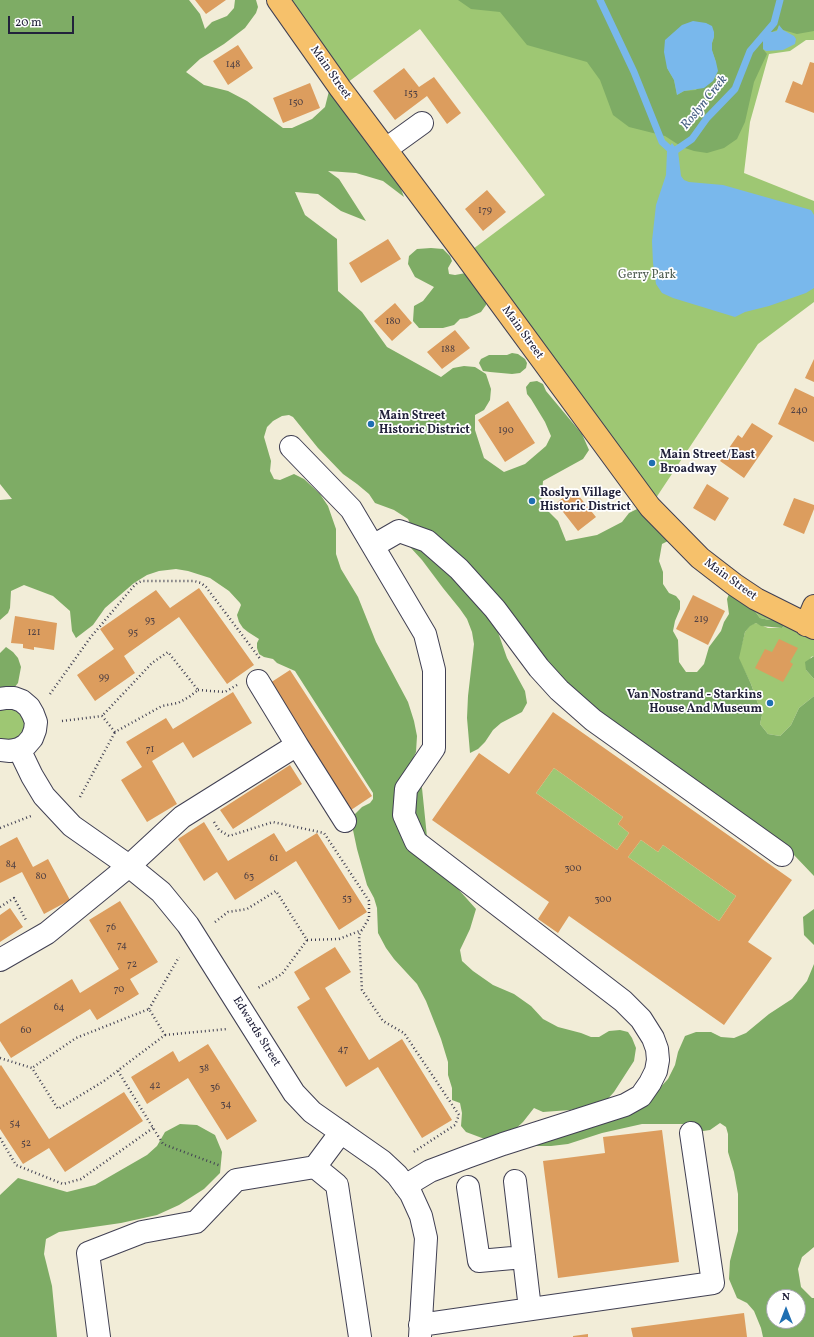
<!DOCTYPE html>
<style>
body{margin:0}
#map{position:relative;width:814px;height:1337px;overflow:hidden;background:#f2edd8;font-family:Vollkorn,serif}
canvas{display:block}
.north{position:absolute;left:766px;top:1289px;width:40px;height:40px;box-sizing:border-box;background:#fff;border:1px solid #a7a7b1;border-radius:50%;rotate:0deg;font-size:11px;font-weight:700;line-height:16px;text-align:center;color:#22223b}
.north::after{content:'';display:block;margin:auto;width:14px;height:18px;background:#1f6fb2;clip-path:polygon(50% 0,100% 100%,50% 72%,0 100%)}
.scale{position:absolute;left:8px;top:16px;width:66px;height:18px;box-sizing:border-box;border:2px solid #22223b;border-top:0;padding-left:5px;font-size:12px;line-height:14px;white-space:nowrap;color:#22223b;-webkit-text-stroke:3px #fff;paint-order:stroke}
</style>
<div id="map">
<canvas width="814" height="1337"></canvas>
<div class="north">N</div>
<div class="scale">20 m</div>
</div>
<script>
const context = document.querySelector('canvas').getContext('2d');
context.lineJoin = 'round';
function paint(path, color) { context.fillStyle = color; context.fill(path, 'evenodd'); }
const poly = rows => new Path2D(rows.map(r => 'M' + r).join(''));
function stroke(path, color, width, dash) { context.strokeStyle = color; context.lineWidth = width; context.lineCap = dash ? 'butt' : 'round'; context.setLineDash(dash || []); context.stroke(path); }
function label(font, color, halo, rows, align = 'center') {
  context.font = font + ' Vollkorn,serif'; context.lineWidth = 3.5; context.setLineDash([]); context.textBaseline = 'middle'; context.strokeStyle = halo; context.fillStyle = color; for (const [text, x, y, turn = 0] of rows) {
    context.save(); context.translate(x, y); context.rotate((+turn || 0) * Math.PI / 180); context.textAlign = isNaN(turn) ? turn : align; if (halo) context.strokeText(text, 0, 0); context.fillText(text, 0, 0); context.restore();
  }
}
paint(poly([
 [278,0,814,0,814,40,806,40,790,51,769,54,750,122,744,173,814,201,814,302,758,344,650,507,465,255,545,195,420,29,340,88],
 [751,606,814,628,814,656,811,657,806,670,814,679,814,696,799,708,791,725,780,736,768,734,760,724,762,715,751,684,738,658,745,632,750,625,756,623,768,628,782,628,784,626,776,619,769,620,760,618],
 [6,698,35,730,0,750,0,699],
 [554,768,623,817,618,824,629,833,617,850,536,793],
 [641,840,658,852,663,845,736,896,719,921,628,857]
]), '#9ec773');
paint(poly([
 [0,0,189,0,200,14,205,29,212,22,227,16,234,8,235,0,256,0,258,7,256,13,245,28,224,44,200,59,186,72,204,85,228,91,247,101,283,128,292,128,312,119,325,107,329,91,386,149,404,197,383,181,356,173,328,171,339,179,366,221,341,211,318,194,295,192,305,215,337,239,338,291,362,312,387,347,441,377,453,368,464,366,475,367,486,374,491,389,490,400,484,410,475,415,475,430,484,458,504,472,525,464,546,446,551,436,545,422,531,399,527,394,526,387,530,382,537,381,543,384,546,391,582,434,589,450,583,459,543,481,541,504,558,521,566,541,597,535,622,522,629,513,639,508,670,540,662,544,659,561,663,572,663,584,669,593,676,596,680,601,680,609,675,621,673,631,678,640,679,662,686,672,697,672,704,664,709,647,721,631,724,622,729,614,727,599,729,594,751,606,760,618,769,620,776,619,784,623,784,626,782,628,761,626,756,623,750,626,745,632,739,658,751,684,762,715,760,724,768,734,780,736,791,725,799,708,814,696,814,876,794,855,580,703,492,615,507,658,525,691,527,703,522,712,501,723,493,730,485,742,478,749,470,753,467,718,468,696,474,644,472,632,467,619,460,609,443,588,422,560,411,548,405,540,419,542,408,519,394,510,375,503,369,494,357,484,343,474,318,448,293,417,289,415,282,416,273,421,267,427,264,437,271,461,270,471,274,479,280,480,294,474,304,479,320,494,328,506,336,529,336,554,341,569,358,597,376,642,408,702,414,721,417,736,416,752,412,761,422,788,427,837,451,881,476,909,470,929,460,950,462,961,473,971,493,985,514,994,531,1006,543,1019,558,1027,581,1033,591,1037,599,1037,609,1031,620,1030,628,1032,632,1038,636,1048,634,1061,614,1092,605,1102,570,1110,543,1112,534,1108,523,1122,511,1133,490,1141,466,1132,461,1126,462,1113,460,1103,452,1100,452,1088,448,1075,448,1062,441,1039,426,1001,417,984,394,959,386,948,378,933,377,908,374,898,367,885,357,849,353,830,354,815,362,807,370,803,373,799,373,793,295,671,277,663,273,659,264,657,259,654,257,648,257,643,259,639,248,632,243,628,239,622,237,615,241,605,240,603,229,591,210,578,188,571,176,569,159,571,147,575,134,583,105,608,93,625,76,638,72,631,70,611,53,596,24,585,11,591,10,608,8,613,0,620,0,500,12,499,0,484],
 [458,0,814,0,814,31,797,34,783,30,779,26,777,30,772,32,766,31,763,33,763,49,767,54,754,82,745,122,737,139,724,148,707,153,694,151,682,147,665,136,629,127,613,115,600,80,587,62,527,45,500,12,471,9],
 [714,37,712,43,712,51,716,62,696,90,684,91,677,95,674,80,667,68],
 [431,248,443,249,450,256,452,261,448,268,449,274,455,275,466,273,487,298,486,305,481,312,467,318,460,319,454,325,443,328,419,328,413,321,414,306,423,301,434,287,415,277,408,264,409,256,417,249],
 [512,353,518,354,525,359,527,363,526,368,520,373,512,374,490,372,483,371,479,363,481,359,489,355,507,355],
 [6,647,13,652,18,658,21,667,18,683,14,688,0,694,0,653],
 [814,656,814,679,806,670,805,662],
 [814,909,814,945,804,935,803,917],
 [814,964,814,1247,802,1257,798,1269,801,1287,812,1298,814,1298,814,1337,763,1337,761,1328,754,1311,747,1303,737,1298,729,1279,730,1261,738,1231,738,1194,734,1172,728,1152,728,1134,726,1127,720,1123,710,1130,703,1131,695,1130,688,1124,642,1124,602,1133,568,1144,551,1146,525,1146,656,1092,668,1079,675,1065,678,1052,685,1036,696,1032,711,1032,721,1037,734,1038,746,1033,769,1014,792,999,807,981],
 [774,1297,798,1297,798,1321,774,1321],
 [180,1124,197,1125,215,1135,222,1152,220,1173,204,1189,179,1205,157,1215,121,1223,59,1232,46,1239,44,1254,52,1286,57,1337,0,1337,0,1195,18,1178,67,1192,95,1185,147,1155,157,1146,165,1132]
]), '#7eac65');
paint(poly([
 [693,21,706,23,712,26,714,32,714,37,712,43,712,50,716,62,718,71,713,81,704,88,684,91,677,95,674,80,667,68,664,52,665,40,682,25],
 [779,25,783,30,794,36,796,39,795,44,783,50,766,51,763,49,763,33,766,31,772,32,777,31],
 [672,143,678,151,681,176,684,180,689,182,723,185,811,210,814,215,814,288,806,293,769,306,745,312,735,317,673,298,662,293,656,284,653,263,652,241,656,205,666,175,667,151]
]), '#79b8ec');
stroke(poly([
 [600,0,634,72,662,142,673,152,673,156],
 [673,152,692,139,707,118,735,89,750,51,774,23,780,0]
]), '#79b8ec', 7);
paint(poly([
 [195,0,226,0,206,14],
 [238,45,253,68,228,85,213,61],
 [810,62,814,63,814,113,785,102,793,81,802,85],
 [404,68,419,87,434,77,461,113,447,124,427,96,395,120,373,91],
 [310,83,320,108,283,123,273,98],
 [487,190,506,212,483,231,465,209],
 [388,239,401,259,361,283,349,263],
 [395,303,412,323,392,341,374,321],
 [455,330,470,348,442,369,427,352],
 [814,359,814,382,805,378],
 [795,388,814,397,814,442,778,424],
 [508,401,535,443,505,462,478,420],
 [752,423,773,436,744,478,720,461,738,435,742,438],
 [707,484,729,498,715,521,693,508],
 [574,490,596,517,578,531,556,503],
 [794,498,814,505,814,509,804,534,783,525],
 [199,588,254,665,227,684,179,617,124,656,135,673,95,701,77,675,114,649,100,629,156,590,170,608],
 [693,595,725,611,708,645,676,629],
 [15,616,57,623,54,650,34,647,34,650,23,648,23,644,11,643],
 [779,639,798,648,790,662,793,664,783,682,755,668,765,649,772,652],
 [290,670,372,796,351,810,270,683],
 [233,692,252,723,193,758,183,742,152,761,177,804,147,822,121,780,142,767,126,742,166,718,173,729],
 [553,712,792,880,748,942,772,958,724,1025,569,916,558,933,538,919,549,902,432,820,479,753,509,774],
 [554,768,623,817,618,824,629,833,617,850,536,793],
 [641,840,658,852,663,845,736,896,719,921,628,857],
 [290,765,302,784,233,829,220,810],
 [204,822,228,861,274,833,286,852,317,833,367,912,339,930,296,861,235,900,217,872,204,881,178,839],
 [17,837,33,867,48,859,70,900,44,914,22,872,0,883,0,846],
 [120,901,158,962,130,979,139,994,97,1020,90,1009,11,1058,0,1041,0,1024,72,979,80,993,119,969,89,920],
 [10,908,23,927,0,942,0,915],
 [335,947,351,972,325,988,369,1060,402,1039,452,1120,422,1138,378,1067,346,1087,297,1007,310,999,294,972],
 [208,1044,257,1121,227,1140,188,1078,147,1104,131,1077,173,1051,179,1062],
 [1,1065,49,1139,124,1092,143,1121,65,1172,49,1148,23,1164,0,1129,0,1066],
 [662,1130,679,1262,558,1278,543,1161,605,1153,603,1137],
 [744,1313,747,1337,633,1337,631,1328],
 [588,1334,588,1337,573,1337,573,1336]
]), '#dc9d5e');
const minor = poly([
 [386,149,422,123],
 [291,447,351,509,425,634,434,670,434,748,406,789,404,815,416,842,623,1001,641,1019,653,1038,657,1049,658,1060,656,1071,650,1083,641,1096,625,1105,503,1144,467,1157,430,1171,405,1186],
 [373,546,399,531,427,541,459,569,495,609,539,668,559,690,593,720,782,855],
 [0,699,6,698,14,698,22,701,29,707,33,714,36,722,35,730,32,738,26,745,19,749,10,751,0,750],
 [297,745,345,821],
 [19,749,32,776,44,796,72,826,129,866,161,892,188,925,294,1093,312,1112,382,1161,397,1175,411,1194,421,1216,426,1238,420,1337],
 [0,960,47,933,129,866,182,817,297,745,258,681],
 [315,1167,337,1185,360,1337],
 [515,1181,530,1309],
 [468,1187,479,1261,524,1257],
 [420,1325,713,1283,691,1133],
 [99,1337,88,1253,142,1232,196,1222,236,1180,315,1167,341,1132]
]);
const major = poly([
 [278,0,340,88,465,255,650,507,700,558,735,585,756,599,814,628],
 [806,625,814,606]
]);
stroke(minor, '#414053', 24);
stroke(major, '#414053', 24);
stroke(poly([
 [198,690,225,692,237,685],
 [50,694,90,638,133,587,137,583,142,581,194,581,201,583,206,587,261,660],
 [62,721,102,716,115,732,162,706,178,703,189,697,198,690,168,652,152,663,102,716],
 [80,797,115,732],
 [214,822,219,830,229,836,273,822,324,833,369,901,369,918,359,935,362,990,383,1021,404,1033,459,1115,455,1125,412,1153],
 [0,828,31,816],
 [0,907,14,898,26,920],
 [215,922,228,912,247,909,276,891,307,940,282,974,258,988],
 [307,940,339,939,362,930],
 [149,1009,179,957],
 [165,1035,227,1029],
 [0,1058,32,1068,58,1109,104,1081,165,1035,149,1009,76,1038,32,1068],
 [118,1071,163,1144,221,1166],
 [0,1138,16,1165,63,1184,81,1179,153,1128]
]), '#414053', 2.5, [1, 3]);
stroke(minor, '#fff', 22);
stroke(major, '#f6c16b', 22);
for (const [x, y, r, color] of [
 [371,424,4,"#1f6fb2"],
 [652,463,4,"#1f6fb2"],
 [532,501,4,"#1f6fb2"],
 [770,703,4,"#1f6fb2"]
]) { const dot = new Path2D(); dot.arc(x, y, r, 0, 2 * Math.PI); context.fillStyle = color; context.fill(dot); stroke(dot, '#fff', 1.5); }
label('10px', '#504144', null, [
 ["148",233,65],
 ["153",411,94],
 ["150",296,103],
 ["179",485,211],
 ["180",393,322],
 ["188",448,350],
 ["240",799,411],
 ["190",506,431],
 ["219",701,620],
 ["93",150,621],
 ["121",34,633],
 ["95",133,633],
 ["99",104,678],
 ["71",150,750],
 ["61",274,859],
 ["84",11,865],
 ["300",573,869],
 ["80",41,877],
 ["63",249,877],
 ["53",347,899],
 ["300",603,900],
 ["76",111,928],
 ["74",122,946],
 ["72",132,965],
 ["70",119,990],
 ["64",59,1008],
 ["60",26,1031],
 ["47",343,1050],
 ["38",204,1069],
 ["42",155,1086],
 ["36",215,1088],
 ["34",226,1105],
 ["54",15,1124],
 ["52",26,1144]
]);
label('12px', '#22223b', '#fff', [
 ["Main Street",330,73,55],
 ["Main Street",522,333,54],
 ["Main Street",730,580,36],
 ["Edwards Street",256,1032,58]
]);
label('12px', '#4d5c4f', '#fff', [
 ["Gerry Park",647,276]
]);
label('bold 12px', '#22223b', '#fff', [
 ["Main Street",379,417],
 ["Historic District",379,431],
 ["Main Street/East",660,456],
 ["Broadway",660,470],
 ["Roslyn Village",540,494],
 ["Historic District",540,508],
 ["Van Nostrand - Starkins",762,696,"right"],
 ["House And Museum",762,710,"right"]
], 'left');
label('italic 13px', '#455e82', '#fff', [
 ["Roslyn Creek",705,103,-51]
]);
</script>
